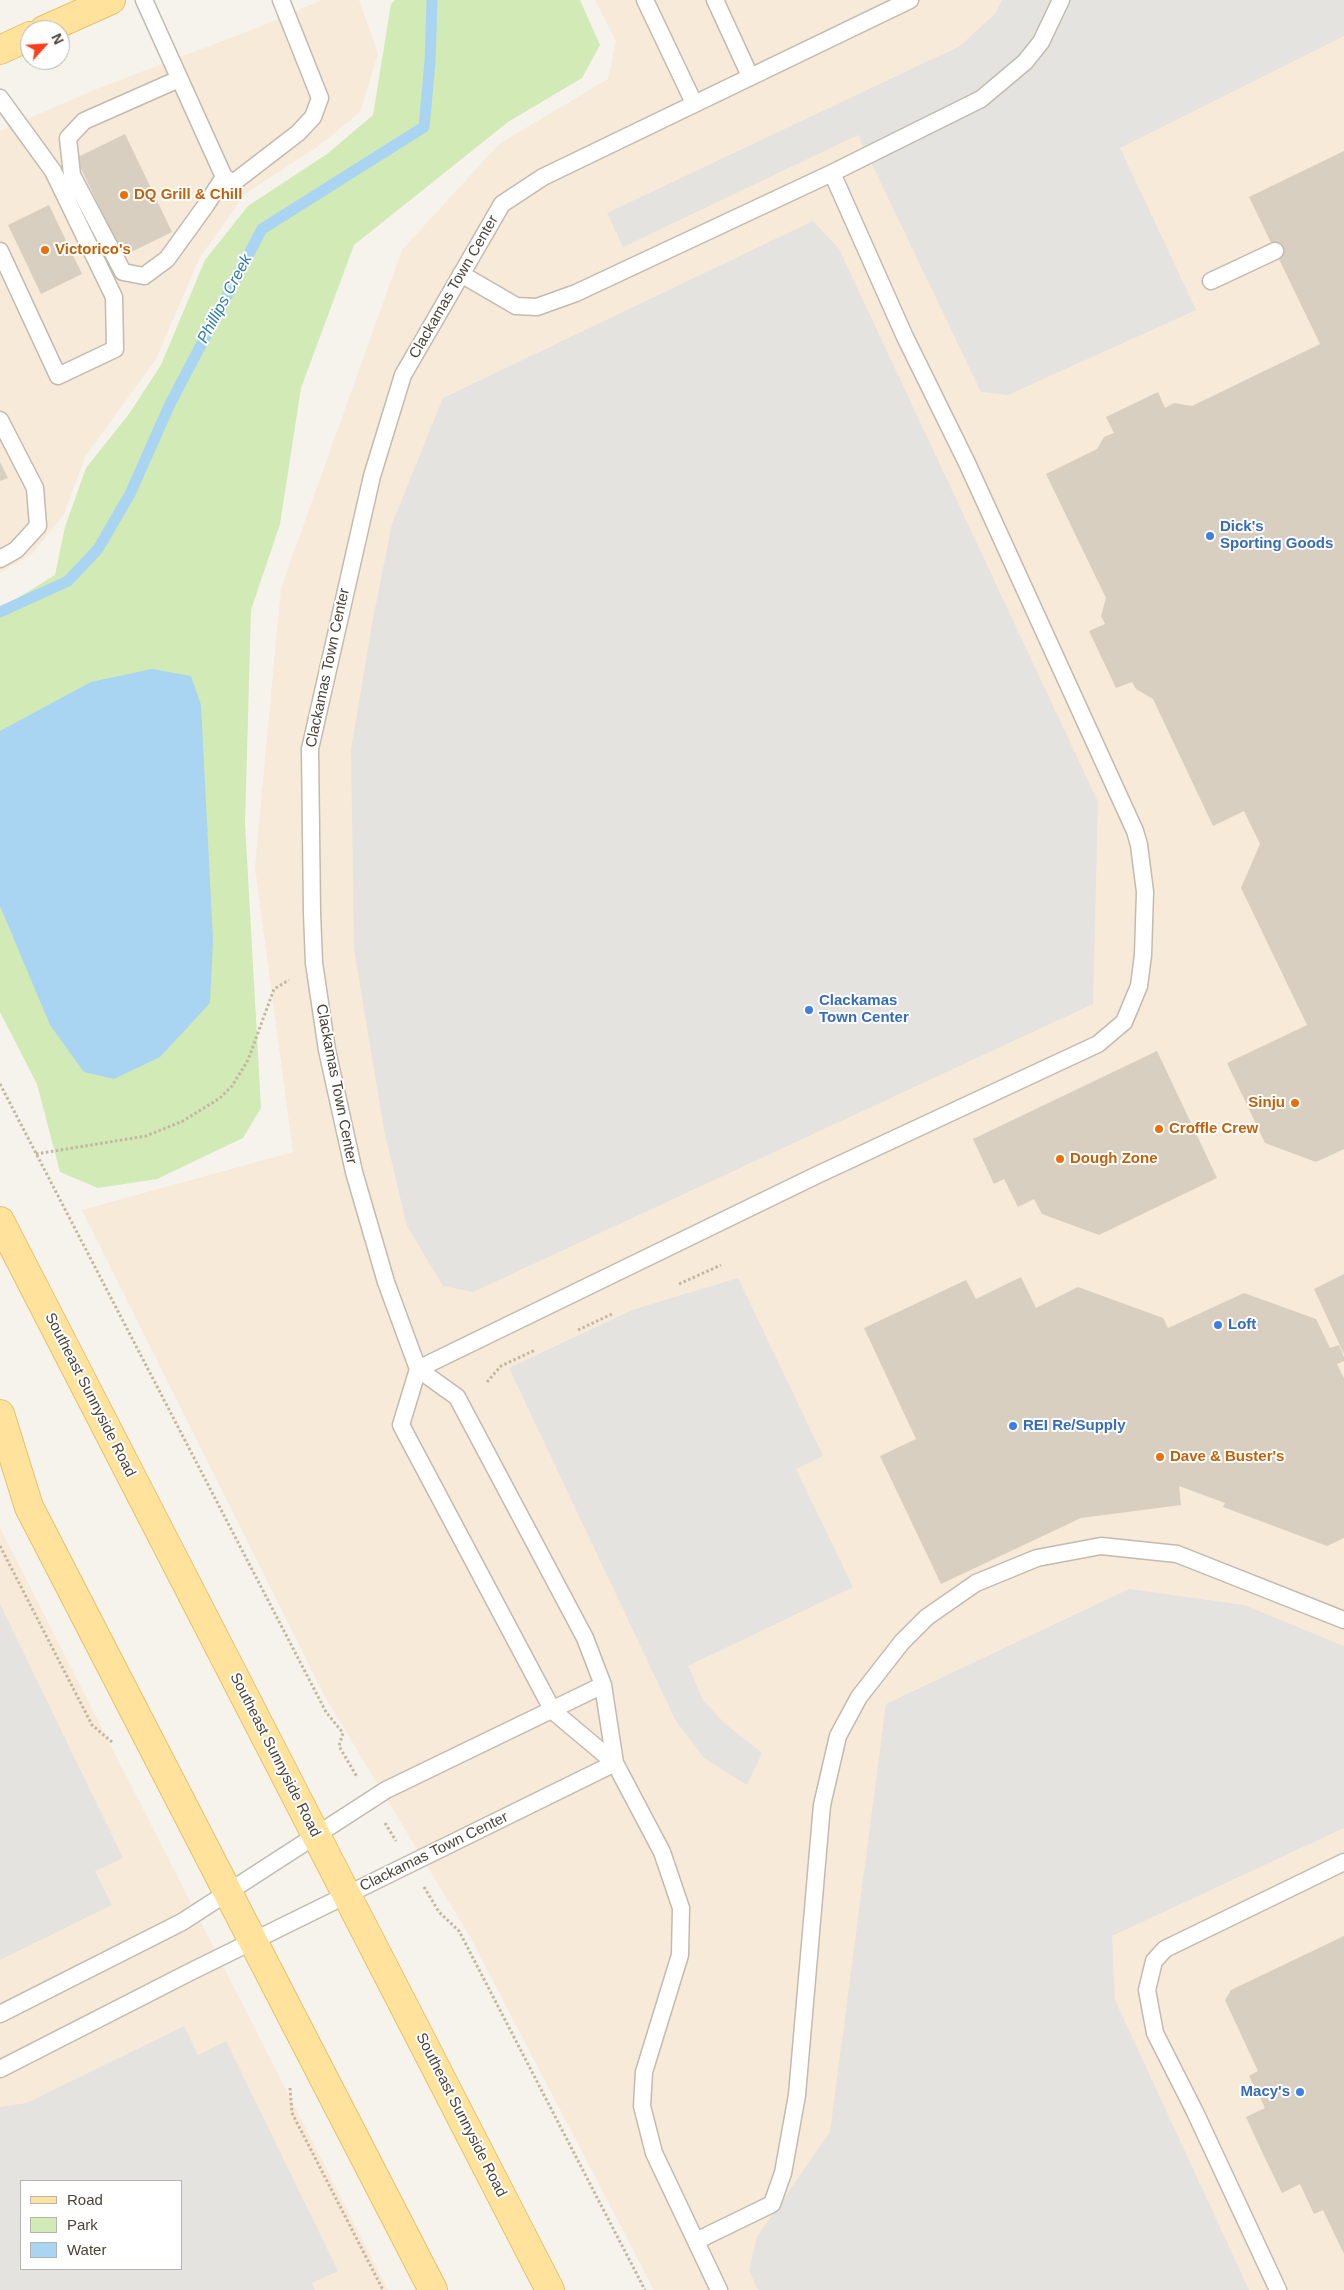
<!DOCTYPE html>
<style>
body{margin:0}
#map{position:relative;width:1344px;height:2290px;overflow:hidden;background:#f6f3ec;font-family:Helvetica,sans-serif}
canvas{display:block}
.legend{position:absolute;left:20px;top:2180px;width:162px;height:90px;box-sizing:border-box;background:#fff;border:1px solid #b7b4b0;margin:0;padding:6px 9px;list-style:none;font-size:15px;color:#4b4439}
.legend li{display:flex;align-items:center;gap:10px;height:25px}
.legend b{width:25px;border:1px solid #b7b4b0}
.north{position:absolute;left:20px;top:20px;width:50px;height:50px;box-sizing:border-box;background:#fff;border:1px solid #b7b4b0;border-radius:50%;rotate:64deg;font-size:14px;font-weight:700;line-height:20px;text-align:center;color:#4b4439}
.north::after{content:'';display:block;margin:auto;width:18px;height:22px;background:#fc3f1d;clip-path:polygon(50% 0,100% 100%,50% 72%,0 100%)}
</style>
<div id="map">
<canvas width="1344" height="2290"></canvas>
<ul class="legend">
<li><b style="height:6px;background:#ffe39c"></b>Road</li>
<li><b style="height:14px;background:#d2eab5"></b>Park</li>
<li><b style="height:14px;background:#a9d4f2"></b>Water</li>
</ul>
<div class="north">N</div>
</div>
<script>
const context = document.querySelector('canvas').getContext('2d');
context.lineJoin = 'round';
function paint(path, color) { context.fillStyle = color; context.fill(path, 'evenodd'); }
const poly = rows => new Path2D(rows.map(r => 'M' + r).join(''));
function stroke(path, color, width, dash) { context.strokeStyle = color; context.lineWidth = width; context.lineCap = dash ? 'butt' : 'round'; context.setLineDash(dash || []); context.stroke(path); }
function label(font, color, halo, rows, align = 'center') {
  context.font = font + ' Helvetica,sans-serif'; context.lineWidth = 4; context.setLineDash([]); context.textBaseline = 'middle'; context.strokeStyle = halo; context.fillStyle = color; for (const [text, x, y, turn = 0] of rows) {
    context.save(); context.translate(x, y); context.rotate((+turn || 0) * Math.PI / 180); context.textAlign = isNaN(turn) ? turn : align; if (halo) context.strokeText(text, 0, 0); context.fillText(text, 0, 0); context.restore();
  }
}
paint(poly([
 [322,0,359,0,378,54,360,112,320,145,245,194,200,257,156,359,85,457,64,514,32,554,0,573,0,131,94,90,259,27],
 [595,0,1344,0,1344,2290,654,2290,470,1937,325,1697,82,1210,293,1152,255,867,281,588,402,250,499,144,608,79,616,41],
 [0,1528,388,2290,0,2290],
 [21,2181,181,2181,181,2269,21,2269]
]), '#f7ead8');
paint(poly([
 [395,0,580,0,600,45,582,78,508,122,354,245,301,388,280,524,251,610,245,823,261,1108,243,1138,157,1179,98,1188,60,1172,37,1084,0,1012,0,609,55,575,65,527,86,468,129,414,161,365,205,260,248,206,327,154,373,115,391,4]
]), '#d2eab5');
paint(poly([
 [1002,0,1344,0,1344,36,1120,148,1196,310,1008,395,981,392,858,135,623,247,607,213,960,46,995,14],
 [813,221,839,249,1098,802,1093,1004,473,1292,443,1286,407,1226,384,1130,354,949,351,749,373,619,392,524,443,398],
 [738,1278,823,1456,796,1469,853,1587,688,1666,703,1700,724,1723,762,1753,747,1785,704,1758,676,1721,509,1368,632,1310],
 [1129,1589,1244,1605,1344,1646,1344,1828,1112,1936,1115,2000,1249,2290,758,2290,749,2270,757,2237,830,2132,886,1704],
 [0,1604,123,1858,95,1871,112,1905,0,1960],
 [184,2026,198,2055,226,2041,338,2271,312,2283,315,2290,0,2290,0,2107,27,2103],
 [21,2181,181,2181,181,2269,21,2269]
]), '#e5e3e0');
paint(poly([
 [152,669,191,676,201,705,213,940,210,1003,160,1057,114,1079,84,1072,50,1025,0,906,0,731,91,682]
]), '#a9d4f2');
stroke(poly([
 [0,612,68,581,98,549,130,494,170,404,262,229,424,127,430,62,432,0]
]), '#a9d4f2', 11);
paint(poly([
 [125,134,172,232,123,256,76,158],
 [1344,151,1344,1149,1316,1162,1265,1143,1227,1063,1307,1025,1241,888,1260,844,1244,811,1213,826,1153,699,1136,689,1132,682,1116,688,1089,631,1105,624,1101,616,1106,598,1046,474,1097,449,1104,437,1114,433,1106,417,1158,392,1165,408,1174,403,1192,406,1320,344,1249,197],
 [49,205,82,274,41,294,8,225],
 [0,462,8,478,0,481],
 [1157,1051,1217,1178,1099,1235,1042,1214,1034,1199,1018,1207,1004,1179,994,1184,973,1139],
 [1344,1274,1344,1354,1314,1289],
 [1021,1277,1036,1308,1078,1287,1163,1318,1168,1328,1244,1293,1316,1319,1330,1348,1339,1345,1344,1357,1344,1361,1337,1364,1344,1378,1344,1538,1327,1546,1223,1507,1225,1503,1179,1486,1181,1505,1081,1518,941,1584,880,1456,916,1439,864,1328,966,1280,976,1299],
 [1344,1936,1344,2254,1323,2210,1314,2214,1300,2184,1282,2193,1263,2154,1246,2117,1265,2108,1249,2076,1258,2071,1225,2000,1231,1990]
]), '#d8cfc1');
const service = poly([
 [144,0,224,177,233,183,298,133,313,117,320,98,281,0],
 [645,0,694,103],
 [715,0,750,76],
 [179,79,84,121,68,138,72,175,123,272,144,276,167,259,206,205,224,177],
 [0,98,53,171,114,297,115,349,58,376,0,251],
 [461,274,516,306,537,307,576,293,832,173],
 [1211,281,1275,251],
 [0,420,35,488,38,526,16,550,0,559],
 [418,1369,817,1175,1098,1044,1124,1022,1139,986,1143,955,1145,892,1139,845,1135,831,967,463,905,337,832,173,981,99,1025,62,1041,42,1061,0],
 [418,1369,401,1425,553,1711,615,1763],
 [0,2014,182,1922,386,1790,603,1685],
 [0,2069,192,1971,615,1763],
 [696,2241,772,2204,783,2173,797,2095,822,1805,838,1736,859,1697,902,1642,927,1617,976,1583,1037,1558,1101,1546,1177,1554,1344,1620],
 [719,2290,654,2153,642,2106,644,2072,680,1955,681,1908,662,1852,615,1763,603,1685,585,1638,457,1397,418,1369,386,1282,354,1172,327,1050,314,963,312,913,310,749,372,476,403,375,502,204,543,177,910,0],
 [1278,2290,1195,2112,1155,2033,1147,1990,1154,1961,1165,1949,1344,1862]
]);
const primary = poly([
 [44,30,111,0],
 [0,50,30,36],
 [0,1221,550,2290],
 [0,1414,29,1507,433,2290]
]);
stroke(service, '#c2bbae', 19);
stroke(primary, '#e6c16a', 30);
stroke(poly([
 [0,1084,326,1712,343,1733,339,1746,357,1777],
 [36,1154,146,1136,183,1121,220,1098,232,1086,248,1060,274,989,289,980],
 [679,1284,721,1265],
 [578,1330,614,1313],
 [487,1382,501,1366,535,1350],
 [0,1546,92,1725,112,1742],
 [385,1823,396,1841],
 [424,1887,439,1912,459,1931,645,2290],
 [290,2088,292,2113,383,2290]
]), '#c4b79f', 3, [2.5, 2.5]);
stroke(service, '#fff', 16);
stroke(primary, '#ffe39c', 28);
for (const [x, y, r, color] of [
 [124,195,5,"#e8710a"],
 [45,250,5,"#e8710a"],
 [1210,536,5,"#3f7fe0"],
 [809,1010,5,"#3f7fe0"],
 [1295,1103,5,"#e8710a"],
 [1159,1129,5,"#e8710a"],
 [1060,1159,5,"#e8710a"],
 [1218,1325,5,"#3f7fe0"],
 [1013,1426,5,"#3f7fe0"],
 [1160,1457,5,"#e8710a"],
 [1300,2092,5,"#3f7fe0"]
]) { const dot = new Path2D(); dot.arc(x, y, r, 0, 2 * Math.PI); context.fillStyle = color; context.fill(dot); stroke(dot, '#fff', 2); }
label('bold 15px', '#c56008', '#fff', [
 ["DQ Grill & Chill",134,195],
 ["Victorico's",55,250],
 ["Sinju",1285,1103,"right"],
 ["Croffle Crew",1169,1129],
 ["Dough Zone",1070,1159],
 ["Dave & Buster's",1170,1457]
], 'left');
label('15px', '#4b4439', '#fff', [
 ["Clackamas Town Center",454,287,-60],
 ["Clackamas Town Center",328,668,-78],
 ["Clackamas Town Center",336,1084,79],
 ["Southeast Sunnyside Road",90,1395,63],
 ["Southeast Sunnyside Road",275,1755,63],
 ["Clackamas Town Center",434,1852,-26],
 ["Southeast Sunnyside Road",461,2115,63]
]);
label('bold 15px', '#366cbe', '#fff', [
 ["Dick's",1220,527],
 ["Sporting Goods",1220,544],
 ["Clackamas",819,1001],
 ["Town Center",819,1018],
 ["Loft",1228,1325],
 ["REI Re/Supply",1023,1426],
 ["Macy's",1290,2092,"right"]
], 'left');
label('italic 16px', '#2e7ab2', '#fff', [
 ["Phillips Creek",225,299,-62]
]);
</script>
